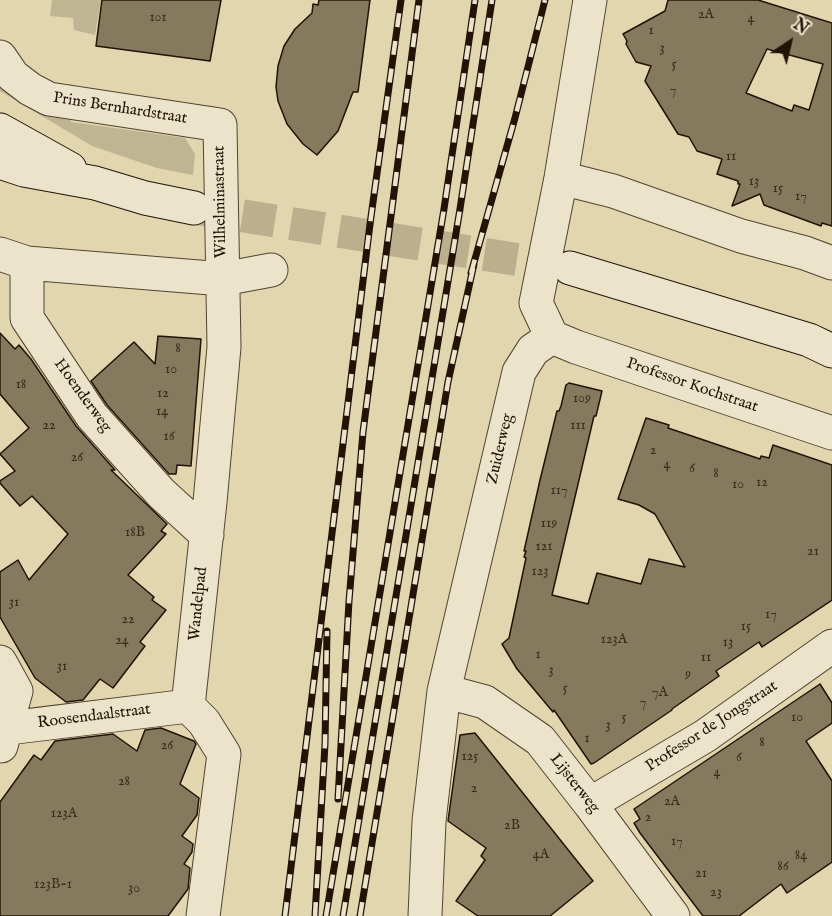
<!DOCTYPE html>
<style>
body{margin:0}
#map{position:relative;width:832px;height:916px;overflow:hidden;background:#e1d6ae;font-family:"IM FELL English",serif}
canvas{display:block}
.north{position:absolute;left:760px;top:12px;width:60px;height:60px;-webkit-text-stroke:4px #ece4ca;paint-order:stroke;rotate:35deg;font-size:16px;font-weight:700;line-height:24px;text-align:center;color:#211407}
.north::after{content:'';display:block;margin:auto;width:21px;height:27px;background:#211407;clip-path:polygon(50% 0,100% 100%,50% 72%,0 100%)}
</style>
<div id="map">
<canvas width="832" height="916"></canvas>
<div class="north">N</div>
</div>
<script>
const context = document.querySelector('canvas').getContext('2d');
context.lineJoin = 'round';
function paint(path, color) { context.fillStyle = color; context.fill(path, 'evenodd'); }
const poly = rows => new Path2D(rows.map(r => 'M' + r).join(''));
function stroke(path, color, width, dash) { context.strokeStyle = color; context.lineWidth = width; context.lineCap = dash ? 'butt' : 'round'; context.setLineDash(dash || []); context.stroke(path); }
function label(font, color, halo, rows, align = 'center') {
  context.font = font + ' "IM FELL English",serif'; context.lineWidth = 4.5; context.setLineDash([]); context.textBaseline = 'middle'; context.strokeStyle = halo; context.fillStyle = color; for (const [text, x, y, turn = 0] of rows) {
    context.save(); context.translate(x, y); context.rotate((+turn || 0) * Math.PI / 180); context.textAlign = isNaN(turn) ? turn : align; if (halo) context.strokeText(text, 0, 0); context.fillText(text, 0, 0); context.restore();
  }
}
paint(poly([
 [52,0,101,0,95,35,74,30,73,18,50,16],
 [0,76,71,114,71,122,185,138,195,154,193,175,157,168,92,146,0,91]
]), '#c0b592');
const building = poly([
 [102,0,221,0,210,61,96,46,102,0],
 [319,0,370,0,358,92,353,92,338,131,317,155,303,144,287,124,278,101,276,87,278,66,284,46,295,29,312,13,313,4,318,5,319,0],
 [668,0,758,0,832,23,832,226,822,223,821,226,764,205,760,194,732,206,740,184,738,184,738,181,717,174,722,159,697,151,689,137,678,134,645,81,651,66,636,62,626,44,627,41,623,34,665,11,668,0],
 [767,49,823,64,809,110,794,105,792,111,746,93,767,49],
 [0,333,15,349,19,345,31,359,76,426,115,470,111,470,167,524,161,531,166,534,128,575,154,597,152,600,166,610,140,642,145,646,113,688,100,679,83,700,66,702,35,678,0,617,0,572,18,560,29,580,68,534,32,496,20,506,0,483,0,481,15,471,0,454,29,428,0,394,0,333],
 [158,336,201,339,191,466,177,465,176,474,169,474,107,405,91,381,134,342,155,364,158,336],
 [569,383,602,391,596,416,594,416,552,595,588,604,597,573,641,584,649,559,685,567,655,514,639,505,618,499,646,418,669,425,668,428,760,459,761,456,769,458,773,445,832,465,832,600,762,647,759,642,716,671,719,676,672,709,672,710,594,763,591,764,554,710,553,712,517,669,502,644,509,638,526,558,524,557,526,551,524,551,540,480,557,411,559,411,561,406,566,385,569,383],
 [820,684,832,703,832,723,806,741,832,781,832,862,787,893,781,884,739,916,703,916,640,833,634,823,640,819,634,809,820,684],
 [161,728,194,741,196,744,180,784,199,798,197,815,182,836,193,844,192,852,184,864,190,868,188,889,168,916,0,916,0,802,34,755,41,760,55,741,113,734,137,751,145,730,161,728],
 [475,733,593,881,550,916,478,916,456,901,485,860,481,856,486,848,448,821,460,735,475,733]
]);
paint(building, '#85795e');
stroke(building, '#211407', 1.5);
stroke(poly([
 [194,208,570,268]
]), '#bbaf8d', 33, [33, 16]);
const street = poly([
 [0,57,13,76,30,89,49,99,220,125,224,347,210,502,188,706,204,722,224,754,203,916],
 [561,178,613,191,741,236,805,253,832,263],
 [0,254,27,263,223,279,271,270],
 [27,263,27,318,92,416,161,493,207,535],
 [552,337,536,303,561,178,590,0],
 [552,337,576,347,832,433],
 [0,662,16,691,1,746],
 [444,691,485,702,540,740,590,804,673,916],
 [0,729,188,706],
 [590,804,705,736,832,646],
 [425,916,429,821,444,691,519,372,533,350,552,337]
]);
const secondary = poly([
 [0,130,70,169],
 [0,162,24,170,95,183,145,198,194,208],
 [570,268,809,340,832,351]
]);
stroke(street, '#514431', 35);
stroke(secondary, '#211407', 35);
stroke(street, '#ece4ca', 33);
stroke(secondary, '#ece4ca', 33);
const rail = poly([
 [471,273,515,118,545,0],
 [338,799,349,601,363,432,419,0],
 [285,916,370,224,401,0],
 [315,916,325,744,327,631],
 [326,916,444,209,475,0],
 [343,916,460,209,492,0],
 [360,916,448,382,474,264]
]);
stroke(rail, '#211407', 7);
stroke(rail, '#ece4ca', 4.5, [14]);
label('14px', '#3a2d1d', null, [
 ["2A",706,15],
 ["101",158,18],
 ["4",751,19],
 ["1",651,31],
 ["3",662,49],
 ["5",674,65],
 ["7",673,91],
 ["11",731,157],
 ["13",754,182],
 ["15",778,189],
 ["17",801,197],
 ["8",178,349],
 ["10",171,370],
 ["18",21,385],
 ["12",163,394],
 ["109",582,399],
 ["14",162,412],
 ["22",49,426],
 ["111",578,426],
 ["16",169,437],
 ["2",653,451],
 ["26",77,458],
 ["4",667,465],
 ["6",692,469],
 ["8",716,474],
 ["12",762,483],
 ["10",738,485],
 ["117",559,491],
 ["119",549,524],
 ["18B",135,533],
 ["121",544,547],
 ["21",813,552],
 ["123",540,572],
 ["31",14,603],
 ["17",771,615],
 ["22",128,620],
 ["15",746,627],
 ["123A",614,640],
 ["24",122,641],
 ["13",728,643],
 ["1",538,655],
 ["11",706,658],
 ["31",62,667],
 ["3",551,671],
 ["9",688,675],
 ["5",565,689],
 ["7A",660,693],
 ["7",643,703],
 ["5",624,718],
 ["10",797,718],
 ["3",608,726],
 ["1",587,739],
 ["8",762,743],
 ["26",167,746],
 ["125",470,757],
 ["6",739,758],
 ["4",717,773],
 ["28",124,782],
 ["2",474,789],
 ["2A",672,802],
 ["123A",64,814],
 ["2",648,818],
 ["2B",512,826],
 ["17",677,842],
 ["4A",541,855],
 ["84",801,856],
 ["86",783,867],
 ["21",701,874],
 ["123B-1",53,885],
 ["30",134,889],
 ["23",716,893]
]);
label('16px', '#211407', '#ece4ca', [
 ["Prins Bernhardstraat",120,109,9],
 ["Wilhelminastraat",221,202,-91],
 ["Professor Kochstraat",692,386,19],
 ["Hoenderweg",82,396,54],
 ["Zuiderweg",501,449,-77],
 ["Wandelpad",199,604,-84],
 ["Roosendaalstraat",94,717,-7],
 ["Professor de Jongstraat",712,727,-33],
 ["Lijsterweg",574,784,52]
]);
</script>
